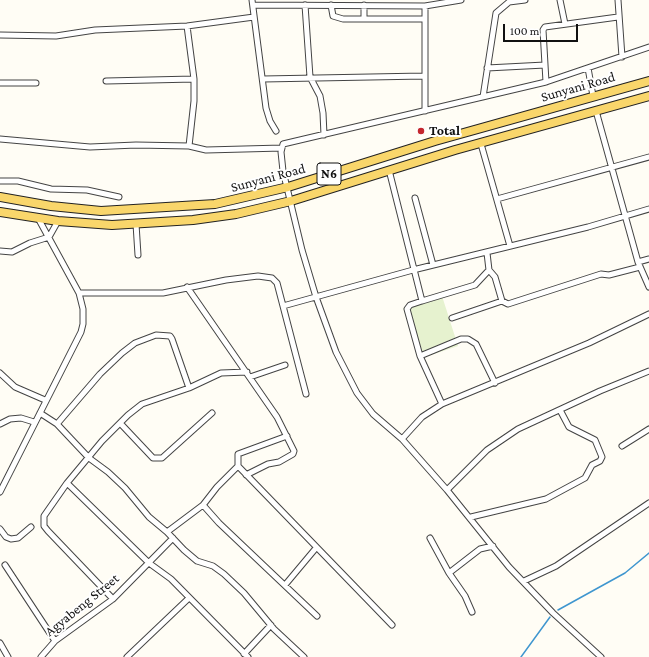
<!DOCTYPE html>
<style>
body{margin:0}
#map{position:relative;width:649px;height:657px;overflow:hidden;background:#fffdf5;font-family:"Crimson Pro",serif}
canvas{display:block}
.scale{position:absolute;left:503px;top:24px;width:75px;height:18px;box-sizing:border-box;border:2px solid #111;border-top:0;padding-left:5px;font-size:12px;line-height:14px;white-space:nowrap;color:#111;-webkit-text-stroke:3px #fff;paint-order:stroke}
</style>
<div id="map">
<canvas width="649" height="657"></canvas>
<div class="scale">100 m</div>
</div>
<script>
const context = document.querySelector('canvas').getContext('2d');
context.lineJoin = 'round';
function paint(path, color) { context.fillStyle = color; context.fill(path, 'evenodd'); }
const poly = rows => new Path2D(rows.map(r => 'M' + r).join(''));
function stroke(path, color, width, dash) { context.strokeStyle = color; context.lineWidth = width; context.lineCap = dash ? 'butt' : 'round'; context.setLineDash(dash || []); context.stroke(path); }
function label(font, color, halo, rows, align = 'center') {
  context.font = font + ' "Crimson Pro",serif'; context.lineWidth = 4; context.setLineDash([]); context.textBaseline = 'middle'; context.strokeStyle = halo; context.fillStyle = color; for (const [text, x, y, turn = 0] of rows) {
    context.save(); context.translate(x, y); context.rotate((+turn || 0) * Math.PI / 180); context.textAlign = isNaN(turn) ? turn : align; if (halo) context.strokeText(text, 0, 0); context.fillText(text, 0, 0); context.restore();
  }
}
paint(poly([
 [442,296,458,346,419,359,403,308]
]), '#e6f2cf');
stroke(poly([
 [558,610,625,573,649,553],
 [521,657,550,617]
]), '#3f96cf', 1.5);
const street = poly([
 [252,0,266,108,270,121,276,131],
 [560,0,565,24],
 [618,0,622,57],
 [253,5,425,6,461,0],
 [305,5,310,77,320,96,323,113,324,135],
 [331,5,333,16,343,19,425,19],
 [364,5,364,18],
 [187,26,194,79,194,101,189,146],
 [0,35,56,36,95,30,187,26,254,17],
 [487,68,545,65],
 [588,68,593,96],
 [263,79,424,76],
 [106,81,194,79],
 [546,82,543,30,545,27,618,17],
 [0,83,36,83],
 [483,97,496,13,509,2,525,0],
 [425,111,425,6],
 [596,111,638,262,649,287],
 [0,139,90,147,136,145,189,146,206,150,282,148],
 [481,144,510,246],
 [389,170,422,301],
 [0,181,18,181,51,189,87,190,119,197],
 [415,198,433,265],
 [497,199,649,157],
 [136,224,138,255],
 [0,251,12,252,30,243,49,237,58,221],
 [638,262,649,259],
 [489,270,495,277,502,301,508,304,601,274,609,275,640,267],
 [187,287,277,417,294,451,293,454,279,462,268,464,246,475],
 [79,293,163,293,226,280,258,276,272,278,277,283,306,394],
 [283,306,413,270,588,227,649,209],
 [452,318,502,301],
 [420,356,461,339,468,339,476,344,495,383],
 [0,373,15,387,45,400],
 [250,377,285,365],
 [442,404,420,356,407,309,410,305,422,301,475,285,489,270,487,253],
 [40,413,57,424,89,458,108,472,125,488,149,517,167,532,184,550,197,561,213,566,224,574,244,593,274,629,304,657],
 [120,423,153,458,162,458,212,413],
 [0,424,10,419,21,418,34,422],
 [57,424,100,374,122,353,135,343,156,335,170,336,172,339,189,388],
 [287,436,238,454,238,466,392,625],
 [402,439,422,417,442,404,589,343,649,314],
 [622,446,649,429],
 [67,483,149,563,171,579,248,657],
 [447,490,487,450,518,429,600,391,649,371],
 [0,492,81,332,83,324,83,309,79,293,38,218],
 [203,505,219,523,317,616],
 [471,517,546,499,585,478,592,465,600,461,602,457,595,440,569,427,560,410],
 [0,529,6,537,11,539,18,538,31,527],
 [167,532,203,505,217,487,238,466],
 [430,538,449,573],
 [5,565,55,641],
 [524,581,556,566,649,503],
 [285,585,316,548],
 [113,599,48,531,44,526,44,516,67,483,102,441,128,415,142,404,189,388,221,373,247,372],
 [472,612,465,596,449,573,480,549,493,546],
 [0,643,8,657],
 [244,654,271,625],
 [41,657,55,641,113,599,173,538],
 [127,657,189,598],
 [601,657,553,613,509,567,447,490,402,439,373,414,357,393,336,352,316,297,302,250,283,171,281,152,283,144,546,82,649,47]
]);
const primary = poly([
 [0,197,51,206,101,211,215,204,288,187,435,141,649,81],
 [0,212,58,221,112,225,193,220,236,214,291,201,455,150,649,96]
]);
stroke(street, '#444', 7);
stroke(primary, '#222', 10);
stroke(street, '#fff', 5);
stroke(primary, '#f9d66b', 8);
for (const [x, y, r, color] of [
 [421,131,4,"#c4262e"]
]) { const dot = new Path2D(); dot.arc(x, y, r, 0, 2 * Math.PI); context.fillStyle = color; context.fill(dot); stroke(dot, '#fff', 1.5); }
for (const [x, y, w] of [
 [329,174,24]
]) { const box = new Path2D(); box.roundRect(x - w / 2, y - 11, w, 22, 3); context.fillStyle = '#fff'; context.fill(box); stroke(box, '#111', 1); }
label('bold 13px', '#111', null, [
 ["N6",329,174]
]);
label('14px', '#111', '#fff', [
 ["Sunyani Road",578,87,-16],
 ["Sunyani Road",268,178,-15],
 ["Agyabeng Street",82,605,-39]
]);
label('bold 14px', '#111', '#fff', [
 ["Total",429,131]
], 'left');
</script>
